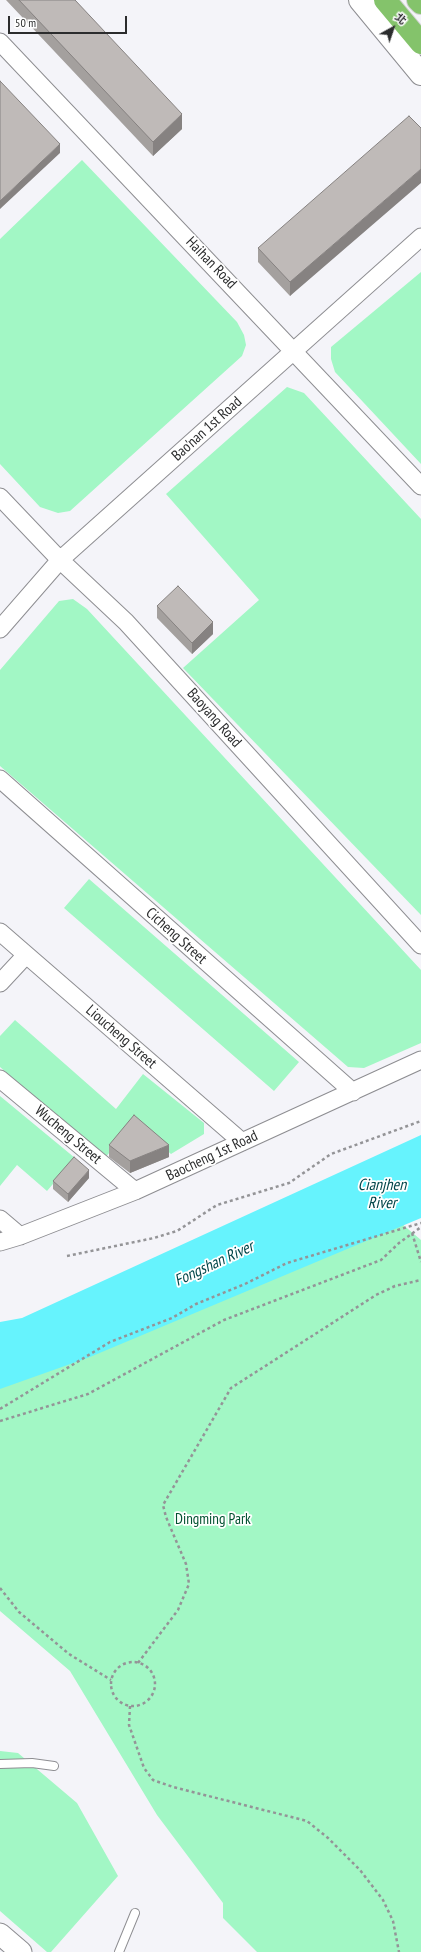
<!DOCTYPE html>
<meta charset="utf-8">
<style>
body{margin:0}
#map{position:relative;width:421px;height:1952px;overflow:hidden;background:#f4f4f9;font-family:"PT Sans Narrow","Noto Sans TC",sans-serif}
canvas{display:block}
.north{position:absolute;left:373px;top:8px;width:40px;height:40px;-webkit-text-stroke:3px #fff;paint-order:stroke;rotate:40deg;font-size:11px;font-weight:700;line-height:16px;text-align:center;color:#2b2c2d}
.north::after{content:'';display:block;margin:auto;width:14px;height:18px;background:#2b2c2d;clip-path:polygon(50% 0,100% 100%,50% 72%,0 100%)}
.scale{position:absolute;left:8px;top:16px;width:119px;height:18px;box-sizing:border-box;border:2px solid #2b2c2d;border-top:0;padding-left:5px;font-size:12px;line-height:14px;white-space:nowrap;color:#2b2c2d;-webkit-text-stroke:3px #fff;paint-order:stroke}
</style>
<div id="map">
<canvas width="421" height="1952"></canvas>
<div class="north">北</div>
<div class="scale">50 m</div>
</div>
<script>
const context = document.querySelector('canvas').getContext('2d');
context.lineJoin = 'round';
function paint(path, color) { context.fillStyle = color; context.fill(path, 'evenodd'); }
const poly = rows => new Path2D(rows.map(r => 'M' + r).join(''));
function stroke(path, color, width, dash) { context.strokeStyle = color; context.lineWidth = width; context.lineCap = dash ? 'butt' : 'round'; context.setLineDash(dash || []); context.stroke(path); }
function label(font, color, halo, rows, align = 'center') {
  context.font = font + ' "PT Sans Narrow",sans-serif'; context.lineWidth = 3.5; context.setLineDash([]); context.textBaseline = 'middle'; context.strokeStyle = halo; context.fillStyle = color; for (const [text, x, y, turn = 0] of rows) {
    context.save(); context.translate(x, y); context.rotate((+turn || 0) * Math.PI / 180); context.textAlign = isNaN(turn) ? turn : align; if (halo) context.strokeText(text, 0, 0); context.fillText(text, 0, 0); context.restore();
  }
}
paint(poly([
 [82,160,237,322,244,335,246,345,242,356,70,511,58,513,40,507,0,464,0,239],
 [421,272,421,464,335,372,331,359,331,347],
 [287,387,304,393,421,519,421,915,183,668,259,600,166,494],
 [73,599,87,609,421,970,421,1043,364,1068,348,1067,0,766,0,670,59,601],
 [89,879,299,1062,274,1091,64,908],
 [15,1020,116,1109,143,1074,204,1123,204,1134,171,1154,134,1122,105,1158,0,1067,0,1036],
 [0,1096,75,1158,47,1191,17,1165,0,1186],
 [389,1213,421,1240,421,1952,257,1952,223,1918,223,1903,157,1815,70,1671,0,1611,0,1371],
 [0,1751,18,1753,77,1803,118,1876,51,1952,47,1952,0,1911]
]), '#a2f7c5');
paint(poly([
 [421,1135,421,1218,90,1357,0,1389,0,1322,22,1318]
]), '#66f3fd');
const service = poly([
 [0,1764,32,1763,54,1766],
 [119,1952,135,1913]
]);
const minor = poly([
 [0,42,421,486],
 [0,497,60,560,126,622,421,945],
 [0,629,60,560,421,237],
 [0,779,353,1092],
 [0,932,242,1142],
 [0,983,26,955],
 [0,1079,135,1191],
 [0,1219,20,1236],
 [0,1242,20,1236,135,1191,421,1060]
]);
const tertiary = poly([
 [0,1934,21,1952]
]);
const secondary = poly([
 [360,0,421,74]
]);
const trunk = poly([
 [385,0,421,43],
 [418,0,421,3]
]);
stroke(service, '#8e8e92', 10);
stroke(minor, '#8e8e92', 19);
stroke(tertiary, '#8e8e92', 23);
stroke(secondary, '#8e8e92', 24);
stroke(trunk, '#d0d1d1', 24);
stroke(poly([
 [412,1233,421,1262],
 [67,1256,154,1238,177,1231,217,1205,289,1183,331,1154,421,1121],
 [0,1409,110,1342,172,1318,196,1304,245,1284,287,1263,421,1223],
 [0,1421,88,1394,224,1320,381,1260,399,1243,421,1227],
 [0,1588,19,1612,69,1654,111,1680],
 '111 1684a22 22 0 1 1 44 0a22 22 0 1 1-44 0Z',
 [138,1663,178,1610,189,1584,186,1564,166,1517,163,1505,231,1388,376,1295,395,1286,421,1280],
 [130,1706,129,1725,144,1768,153,1780,173,1787,307,1821,328,1838,360,1870,383,1900,393,1921,399,1952]
]), '#949497', 2.5, [3, 3]);
stroke(service, '#fff', 8);
stroke(minor, '#fff', 17);
stroke(tertiary, '#fff', 21);
stroke(secondary, '#fff', 22);
stroke(trunk, '#84c36b', 22);
paint(poly([
 [6,0,75,0,182,129,153,156],
 [421,128,290,296,258,262,258,248],
 [157,606,213,634,192,654,157,618],
 [109,1145,169,1157,130,1173,109,1157],
 [89,1178,68,1202,53,1189,53,1181]
]), '#a4a09e');
paint(poly([
 [182,114,182,129,153,156,153,142],
 [60,144,60,153,0,209,0,201],
 [421,169,421,183,290,296,290,282],
 [213,622,213,634,192,654,192,643],
 [169,1145,169,1157,130,1173,130,1161],
 [89,1170,89,1178,68,1202,68,1194]
]), '#868281');
const building = poly([
 [19,0,75,0,182,114,153,142,19,0],
 [0,81,60,144,0,201,0,81],
 [409,116,421,128,421,169,290,282,258,248,409,116],
 [178,586,213,622,192,643,157,606,178,586],
 [134,1115,169,1145,130,1161,109,1145,134,1115],
 [74,1157,89,1170,68,1194,53,1181,74,1157]
]);
paint(building, '#bfbab8');
stroke(building, '#868281', 1);
label('15px', '#2b2c2d', '#fff', [
 ["Haihan Road",211,263,46],
 ["Bao'nan 1st Road",207,429,-42],
 ["Baoyang Road",214,718,48],
 ["Cicheng Street",176,936,42],
 ["Lioucheng Street",121,1037,41],
 ["Wucheng Street",68,1135,40],
 ["Baocheng 1st Road",212,1156,-25]
]);
label('15px', '#005230', '#fff', [
 ["Dingming Park",213,1520]
]);
label('italic 16px', '#01464a', '#fff', [
 ["Cianjhen",382,1185],
 ["River",382,1203],
 ["Fongshan River",214,1264,-25]
]);
</script>
